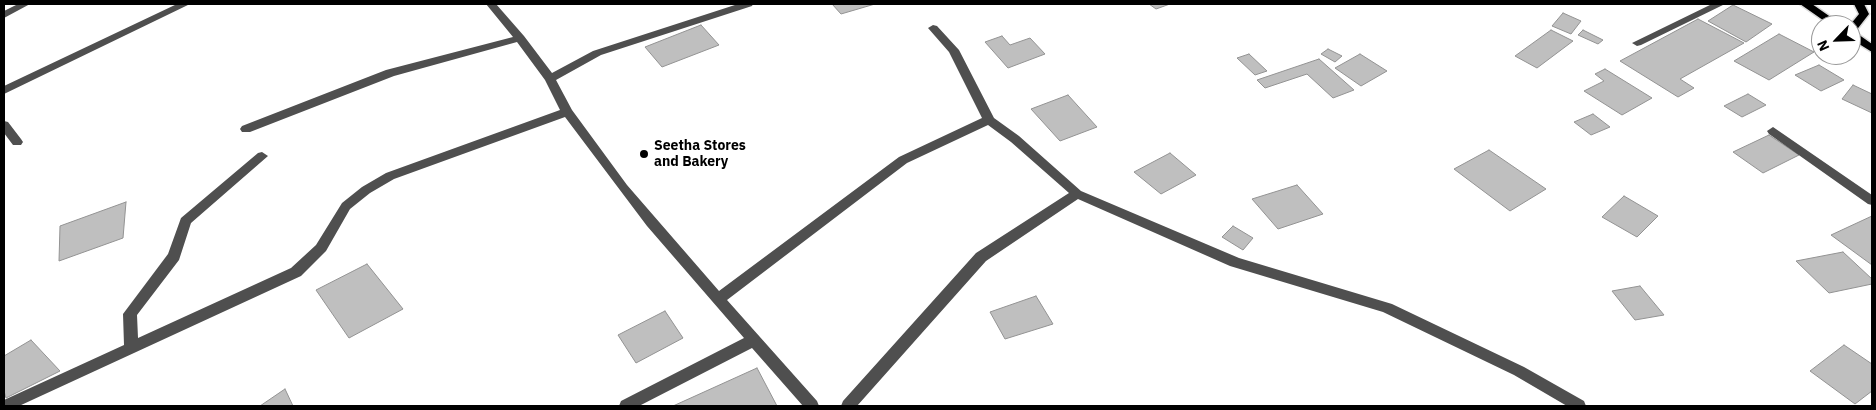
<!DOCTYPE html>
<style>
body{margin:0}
#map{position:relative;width:1876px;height:410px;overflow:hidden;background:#fff;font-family:"IBM Plex Sans",sans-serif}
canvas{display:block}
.frame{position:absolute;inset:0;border:5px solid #000;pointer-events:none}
.north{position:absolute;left:1811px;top:15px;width:50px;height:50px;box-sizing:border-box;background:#fff;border:1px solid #999;border-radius:50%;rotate:246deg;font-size:14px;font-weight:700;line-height:20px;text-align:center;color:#000}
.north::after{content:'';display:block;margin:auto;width:18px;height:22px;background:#000;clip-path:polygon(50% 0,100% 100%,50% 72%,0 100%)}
</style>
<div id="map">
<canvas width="1876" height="410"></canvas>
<div class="frame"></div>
<div class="north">N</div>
</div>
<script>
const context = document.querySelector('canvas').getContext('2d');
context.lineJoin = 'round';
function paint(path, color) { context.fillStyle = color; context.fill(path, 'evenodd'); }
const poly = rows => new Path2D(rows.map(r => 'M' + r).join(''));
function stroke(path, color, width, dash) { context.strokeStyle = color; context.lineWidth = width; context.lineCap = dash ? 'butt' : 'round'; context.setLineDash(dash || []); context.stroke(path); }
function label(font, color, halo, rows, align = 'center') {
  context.font = font + ' "IBM Plex Sans",sans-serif'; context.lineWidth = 4; context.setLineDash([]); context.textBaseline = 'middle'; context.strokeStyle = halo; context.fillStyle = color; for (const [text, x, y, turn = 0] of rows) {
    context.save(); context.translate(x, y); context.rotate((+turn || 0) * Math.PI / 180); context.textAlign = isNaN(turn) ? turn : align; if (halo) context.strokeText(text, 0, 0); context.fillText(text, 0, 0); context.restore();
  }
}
const building = poly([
 [832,4,875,4,841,14,832,4],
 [1149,4,1170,4,1156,9,1149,4],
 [1733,5,1772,24,1746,42,1708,21,1733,5],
 [1563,13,1581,21,1571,34,1552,26,1563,13],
 [1698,19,1744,43,1680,79,1694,88,1678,97,1620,61,1698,19],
 [701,25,719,45,662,67,645,47,701,25],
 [1551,30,1573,41,1537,68,1515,56,1551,30],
 [1583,30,1603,40,1598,44,1578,35,1583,30],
 [1779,34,1814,52,1769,80,1734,61,1779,34],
 [1002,36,1010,45,1030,38,1045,54,1008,68,985,42,1002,36],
 [1328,49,1342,56,1335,62,1321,54,1328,49],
 [1249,54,1267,71,1255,75,1237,58,1249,54],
 [1360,54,1387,71,1361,86,1335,68,1360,54],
 [1319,59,1354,90,1333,98,1307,74,1265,88,1257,80,1319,59],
 [1819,65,1844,80,1821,91,1795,75,1819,65],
 [1605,69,1652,98,1622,115,1584,91,1604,81,1595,74,1605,69],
 [1853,85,1872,94,1872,113,1842,99,1853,85],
 [1748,94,1766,105,1742,117,1724,106,1748,94],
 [1068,95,1097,127,1060,141,1031,109,1068,95],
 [1593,114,1610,127,1591,135,1574,122,1593,114],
 [1769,135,1799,155,1763,173,1733,152,1769,135],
 [1489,150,1546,189,1510,211,1454,169,1489,150],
 [1170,153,1196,175,1161,194,1134,172,1170,153],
 [1297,185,1323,214,1278,229,1252,199,1297,185],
 [1624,196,1658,216,1637,237,1602,217,1624,196],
 [126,202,123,238,59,261,60,226,126,202],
 [1872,216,1872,265,1831,235,1872,216],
 [1233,226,1253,238,1243,250,1222,237,1233,226],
 [1843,252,1872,279,1872,284,1829,293,1796,261,1843,252],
 [367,264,403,309,349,338,316,290,367,264],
 [1640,286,1664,315,1635,320,1612,291,1640,286],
 [1036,296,1053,324,1005,339,990,312,1036,296],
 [665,311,683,338,636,363,618,335,665,311],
 [31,340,60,371,6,398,4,391,4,356,31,340],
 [1844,345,1872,364,1872,391,1855,404,1810,371,1844,345],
 [757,368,777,406,673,406,757,368],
 [285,389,293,406,260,406,285,389]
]);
paint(building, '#bfbfbf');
stroke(building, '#939393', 1);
const major = poly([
 [1800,4,1812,4,1842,25,1830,25,1800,4],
 [1854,4,1864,4,1869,14,1855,32,1872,44,1872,52,1851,39,1850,25,1859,14,1854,4]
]);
stroke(major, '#dbdbdb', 3);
paint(poly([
 [18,4,30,4,4,18,4,11,18,4],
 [177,4,190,4,4,94,4,86,177,4],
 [486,4,496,4,524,36,552,73,593,51,738,4,753,4,752,6,601,55,556,80,572,110,627,185,719,291,899,157,982,118,949,52,928,28,933,25,937,26,959,50,994,118,1019,136,1081,191,1239,258,1392,304,1524,367,1584,401,1586,406,1567,406,1514,375,1383,312,1230,266,1078,199,986,261,857,406,841,406,843,401,976,253,1069,193,1011,142,988,125,907,163,727,300,817,401,819,406,803,406,752,348,639,406,619,406,621,401,744,338,647,226,565,117,394,179,370,193,350,209,326,251,301,276,19,406,4,406,4,400,124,345,123,314,168,254,181,218,258,153,262,152,268,156,191,223,179,260,137,315,138,338,291,268,316,245,342,203,362,187,386,173,560,110,545,80,517,42,394,76,250,132,242,132,240,129,242,126,386,70,513,37,486,4],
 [1712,4,1725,4,1641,45,1637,46,1632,43,1712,4],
 [4,121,8,122,21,139,23,142,21,145,13,145,4,133,4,121],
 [1773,127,1872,195,1872,205,1868,204,1769,134,1767,131,1773,127]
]), '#4f4f4f');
paint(major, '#000');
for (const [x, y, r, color] of [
 [644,154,5,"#000"]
]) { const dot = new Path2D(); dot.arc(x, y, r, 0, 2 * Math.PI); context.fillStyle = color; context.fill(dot); stroke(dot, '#fff', 2); }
label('bold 14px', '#000', '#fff', [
 ["Seetha Stores",654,146],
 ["and Bakery",654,162]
], 'left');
</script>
